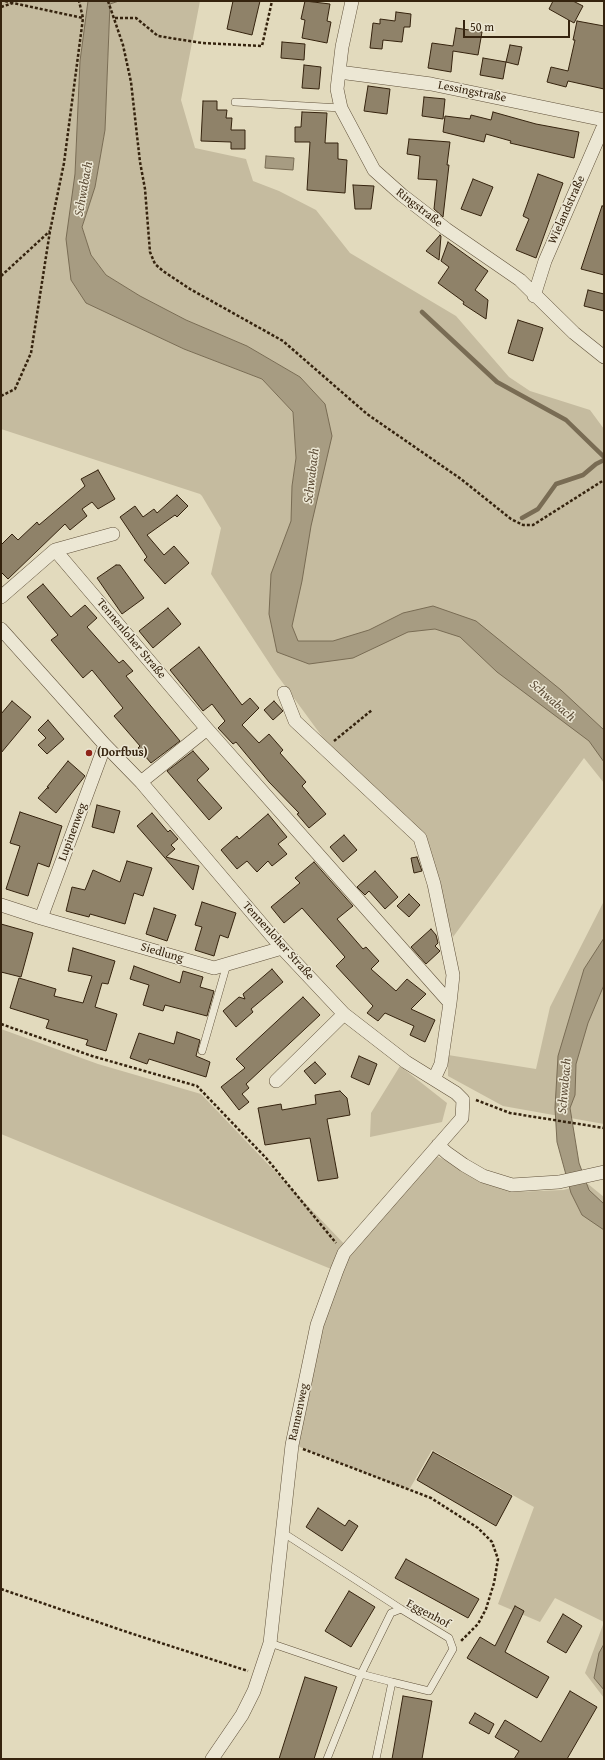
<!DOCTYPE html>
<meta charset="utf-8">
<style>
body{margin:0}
#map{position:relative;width:605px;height:1760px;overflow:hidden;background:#e2dabd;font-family:"Gentium Book Plus",serif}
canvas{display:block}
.frame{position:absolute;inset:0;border:2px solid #35230e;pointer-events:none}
.scale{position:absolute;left:463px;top:20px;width:107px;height:18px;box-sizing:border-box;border:2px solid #35230e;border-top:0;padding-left:5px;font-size:12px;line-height:14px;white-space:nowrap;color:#35230e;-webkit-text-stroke:3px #ece7d4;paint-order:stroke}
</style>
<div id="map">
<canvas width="605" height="1760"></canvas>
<div class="frame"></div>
<div class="scale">50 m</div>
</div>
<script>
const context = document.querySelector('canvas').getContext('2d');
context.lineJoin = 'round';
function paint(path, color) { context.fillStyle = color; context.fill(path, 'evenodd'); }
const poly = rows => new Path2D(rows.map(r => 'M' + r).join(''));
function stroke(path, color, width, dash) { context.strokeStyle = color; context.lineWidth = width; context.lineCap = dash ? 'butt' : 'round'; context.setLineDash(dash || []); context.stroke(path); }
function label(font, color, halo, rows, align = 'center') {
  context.font = font + ' "Gentium Book Plus",serif'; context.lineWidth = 3; context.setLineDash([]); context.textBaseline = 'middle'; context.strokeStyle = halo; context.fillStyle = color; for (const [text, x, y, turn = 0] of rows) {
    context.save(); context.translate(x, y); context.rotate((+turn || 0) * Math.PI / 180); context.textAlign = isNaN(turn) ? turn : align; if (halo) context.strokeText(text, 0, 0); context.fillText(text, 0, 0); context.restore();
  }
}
paint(poly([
 [1,1,88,1,80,61,71,280,87,303,184,349,262,379,293,412,296,458,292,486,325,404,300,377,247,346,186,320,140,296,106,275,91,255,82,227,95,187,105,130,110,4,119,1,200,1,181,100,195,148,246,159,253,181,279,191,316,210,350,253,456,316,509,377,530,391,590,410,604,429,604,783,584,758,453,937,424,834,329,746,277,675,211,574,221,528,202,496,200,494,1,429],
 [604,901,604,1124,503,1106,448,1076,448,1055,536,1069,550,1007],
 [1,1029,98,1064,201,1094,349,1249,434,1155,514,1192,563,1190,588,1184,604,1197,604,1698,585,1673,604,1622,555,1598,540,1622,498,1604,534,1507,432,1450,409,1490,292,1444,336,1271,1,1134],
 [400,1066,447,1103,442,1122,370,1137,371,1113]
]), '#c5bb9f');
const water = poly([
 [88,1,119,1,110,4,105,130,95,187,82,227,91,255,106,275,140,296,186,320,247,346,300,377,325,404,332,436,311,526,302,581,292,626,298,641,333,641,369,630,403,613,433,606,476,621,561,690,604,730,604,762,589,741,497,672,460,637,435,629,408,632,353,658,309,664,277,652,269,614,271,574,291,521,292,486,296,458,293,412,262,379,184,349,86,303,71,280,66,239,75,174,80,61,88,1],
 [266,156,294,158,293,170,265,168,266,156],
 [604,938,604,985,588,1023,576,1064,575,1095,570,1108,579,1163,589,1190,604,1204,604,1230,582,1215,571,1193,557,1142,555,1108,558,1056,584,969,604,938],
 [604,1644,604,1690,594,1678,599,1653,604,1644]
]);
paint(water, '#a79c82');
stroke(water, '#796c54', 1);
stroke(poly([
 [422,312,497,382,566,420,604,457],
 [522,518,538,509,556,484,583,475,596,464,604,460]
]), '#796c54', 4.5);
const building = poly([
 [233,1,260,1,252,35,227,29,233,1],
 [305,1,330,4,327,21,331,22,327,43,302,38,305,20,301,19,305,1],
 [553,1,573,1,583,6,574,23,549,9,553,1],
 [396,12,411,14,410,27,404,27,402,42,383,40,382,49,370,48,373,23,380,24,380,19,395,21,396,12],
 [577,21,604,26,604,89,568,81,566,87,547,82,551,67,568,71,575,40,573,40,577,21],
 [456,28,482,32,478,55,453,51,451,72,428,68,432,43,453,46,456,28],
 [282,42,305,44,304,60,281,58,282,42],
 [510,45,522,47,518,65,506,62,510,45],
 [483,58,506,62,503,79,480,75,483,58],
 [304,65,321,67,319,89,302,88,304,65],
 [368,86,390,89,387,114,364,111,368,86],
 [424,97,445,99,443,119,422,116,424,97],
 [203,101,217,101,217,110,227,110,226,118,232,118,231,130,245,130,245,149,231,149,231,142,201,141,203,101],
 [302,112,327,113,325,143,338,143,338,159,347,160,345,193,307,190,310,142,295,142,295,127,301,127,302,112],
 [493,112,536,124,579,132,574,158,510,143,511,141,486,134,484,142,443,132,445,116,470,119,471,115,491,120,493,112],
 [409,139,450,142,447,165,449,165,443,217,434,209,437,180,418,179,420,156,407,154,409,139],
 [538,174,563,183,536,258,516,250,529,219,523,216,538,174],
 [473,179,493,187,481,216,461,209,473,179],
 [353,185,374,186,371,209,355,209,353,185],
 [602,206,604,206,604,275,581,269,602,206],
 [440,235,441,236,439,260,426,251,440,235],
 [448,242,488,271,475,290,488,300,486,319,463,304,464,302,438,283,449,267,441,261,448,242],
 [588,290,604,294,604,311,584,306,588,290],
 [518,320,543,328,533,361,508,353,518,320],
 [98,470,115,499,98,509,92,502,82,509,87,516,70,530,65,524,8,579,1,572,1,545,12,534,18,540,37,522,39,525,85,486,81,479,98,470],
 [177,495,188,506,177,517,175,515,147,535,164,555,174,546,189,563,165,584,144,560,147,557,120,517,135,506,143,517,154,509,157,513,177,495],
 [116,565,120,565,144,598,122,614,97,578,116,565],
 [43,584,71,617,85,605,97,618,87,627,119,663,123,660,133,671,126,676,180,741,151,763,138,748,140,746,114,716,123,708,92,670,83,678,51,640,58,635,27,597,43,584],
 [168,608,181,624,153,648,139,631,168,608],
 [199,647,242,705,250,698,259,708,242,725,259,743,269,734,283,750,280,753,306,782,302,786,326,814,309,828,297,814,299,813,269,782,236,742,233,744,218,728,225,721,212,704,203,711,170,670,199,647],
 [12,701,31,717,1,753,1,714,12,701],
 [274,701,283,711,273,720,264,710,274,701],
 [48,720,64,739,47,754,38,745,46,738,38,730,48,720],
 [193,751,209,769,197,780,222,808,209,820,167,771,193,751],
 [68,761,85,776,56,813,38,798,47,788,49,788,47,787,68,761],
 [97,805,120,811,114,833,92,827,97,805],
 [20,812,62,826,49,867,38,863,28,896,6,889,20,846,10,843,20,812],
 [152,813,168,832,170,830,178,839,171,845,175,849,166,857,199,866,193,890,137,826,152,813],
 [268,814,287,837,278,844,287,854,272,866,268,861,257,872,247,861,237,869,221,850,237,836,239,839,268,814],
 [344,835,357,850,343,862,330,847,344,835],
 [417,857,422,871,414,873,411,858,417,857],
 [127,861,152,868,143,896,134,893,125,924,90,914,89,917,66,911,72,887,85,890,93,870,120,882,127,861],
 [314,862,353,906,337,919,363,949,366,947,379,961,371,969,396,991,407,979,426,994,411,1009,435,1020,425,1042,410,1035,414,1026,385,1013,378,1021,367,1013,373,1006,336,966,345,957,302,908,284,923,271,907,300,883,295,878,314,862],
 [375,871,398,897,385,909,369,891,365,895,357,887,375,871],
 [409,894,420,905,409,917,397,906,409,894],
 [202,902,236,913,228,938,220,935,214,956,195,950,202,927,195,925,202,902],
 [154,908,176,915,167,941,146,934,154,908],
 [1,924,33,933,21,977,1,972,1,924],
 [431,929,436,935,438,943,435,946,440,951,426,964,411,947,431,929],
 [73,948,115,961,108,984,102,983,95,1007,117,1014,106,1051,86,1045,88,1040,46,1028,49,1020,10,1008,19,978,56,989,54,996,83,1003,92,976,68,971,73,948],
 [134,966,180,983,183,971,203,977,200,987,214,991,207,1016,165,1005,163,1011,143,1005,149,985,130,979,134,966],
 [272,969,283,982,251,1009,253,1012,236,1027,223,1011,239,997,245,999,243,994,272,969],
 [303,997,320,1015,246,1084,249,1088,242,1094,249,1102,239,1110,221,1087,245,1068,236,1059,303,997],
 [177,1032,200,1040,196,1056,210,1062,206,1077,149,1059,147,1064,130,1058,139,1033,174,1044,177,1032],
 [359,1056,377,1064,369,1085,351,1077,359,1056],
 [315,1062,326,1074,315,1084,304,1071,315,1062],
 [340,1091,347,1098,350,1115,327,1119,338,1178,318,1181,310,1138,265,1145,258,1108,281,1104,282,1110,316,1104,315,1095,340,1091],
 [433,1452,512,1496,496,1526,417,1480,433,1452],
 [318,1508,345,1526,349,1520,358,1526,342,1551,306,1527,318,1508],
 [406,1559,479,1599,468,1618,395,1578,406,1559],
 [349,1591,375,1607,351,1647,325,1631,349,1591],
 [515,1606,524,1611,505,1652,549,1677,537,1698,467,1658,480,1637,495,1646,515,1606],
 [563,1614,582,1626,566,1653,547,1642,563,1614],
 [305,1677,337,1687,314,1759,279,1759,305,1677],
 [570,1691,597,1707,567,1759,514,1759,519,1751,495,1737,505,1720,541,1742,570,1691],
 [403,1696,432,1701,422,1759,392,1759,403,1696],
 [475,1713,494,1724,489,1734,469,1723,475,1713]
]);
paint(building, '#8f8269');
stroke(building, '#35230e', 1);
const lane = poly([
 [235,102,341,108],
 [202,1051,227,964],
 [282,1532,401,1609],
 [270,1643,361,1674,391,1613,401,1609,449,1638,453,1649,429,1691,392,1682],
 [327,1759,361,1674,392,1682,376,1759]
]);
const street = poly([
 [352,1,342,47,337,89,341,108,374,170,402,195,446,229,520,280,574,333,604,357],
 [339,72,431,84,604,120],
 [534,296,545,261,604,125],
 [55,550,113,534],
 [1,597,55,550,207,729,450,1003,441,1064,434,1079],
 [1,629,105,745,141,782,282,948,344,1014,406,1062,456,1093,463,1100,462,1118,344,1253,337,1270,317,1325,292,1445,270,1643,254,1691,242,1715,212,1759],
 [284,693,295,721,420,838,434,884,453,975,450,1003],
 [141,782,207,729],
 [1,905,41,918,214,968,282,948],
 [41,918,105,745],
 [276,1081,344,1014],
 [438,1145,447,1153,464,1165,483,1176,512,1185,559,1182,604,1172]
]);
stroke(lane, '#60513a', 8);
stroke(street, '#60513a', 14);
stroke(poly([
 [5,1,13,3,13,1],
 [108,1,123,45,131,82,140,162,145,189,150,252,155,264,163,271,190,289,283,341,367,414,461,479,511,519,523,525,533,525,604,480],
 [1,7,13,3,83,18],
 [115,18,136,18,158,36,202,43,262,46,272,1],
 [1,276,50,231],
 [1,396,15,389,31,353,50,231,64,163,83,18,79,1],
 [334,741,372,710],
 [1,1024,92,1056,197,1086,267,1159,336,1243],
 [476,1100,510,1113,604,1128],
 [303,1449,431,1498,478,1528,492,1542,498,1559,494,1583,486,1609,478,1624,461,1641],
 [1,1589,130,1633,248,1671]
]), '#35230e', 2.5, [3, 2]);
stroke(lane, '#ece7d4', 7);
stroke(street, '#ece7d4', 13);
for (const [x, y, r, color] of [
 [89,753,4,"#8f2418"]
]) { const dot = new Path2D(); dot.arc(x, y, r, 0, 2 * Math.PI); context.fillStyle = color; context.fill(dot); stroke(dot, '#ece7d4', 1.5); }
label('12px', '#35230e', '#ece7d4', [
 ["Lessingstraße",472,92,11],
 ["Ringstraße",419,208,38],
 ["Wielandstraße",567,210,-66],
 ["Tennenloher Straße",131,639,50],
 ["Lupinenweg",73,832,-70],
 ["Tennenloher Straße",278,941,48],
 ["Siedlung",162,953,16],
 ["Rannenweg",299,1412,-78],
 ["Eggenhof",428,1614,28]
]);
label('bold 12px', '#35230e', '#ece7d4', [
 ["(Dorfbus)",97,753]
], 'left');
label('italic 13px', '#5d4d37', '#ece7d4', [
 ["Schwabach",84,189,-80],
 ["Schwabach",312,476,-83],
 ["Schwabach",552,701,41],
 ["Schwabach",565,1086,-85]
]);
</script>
